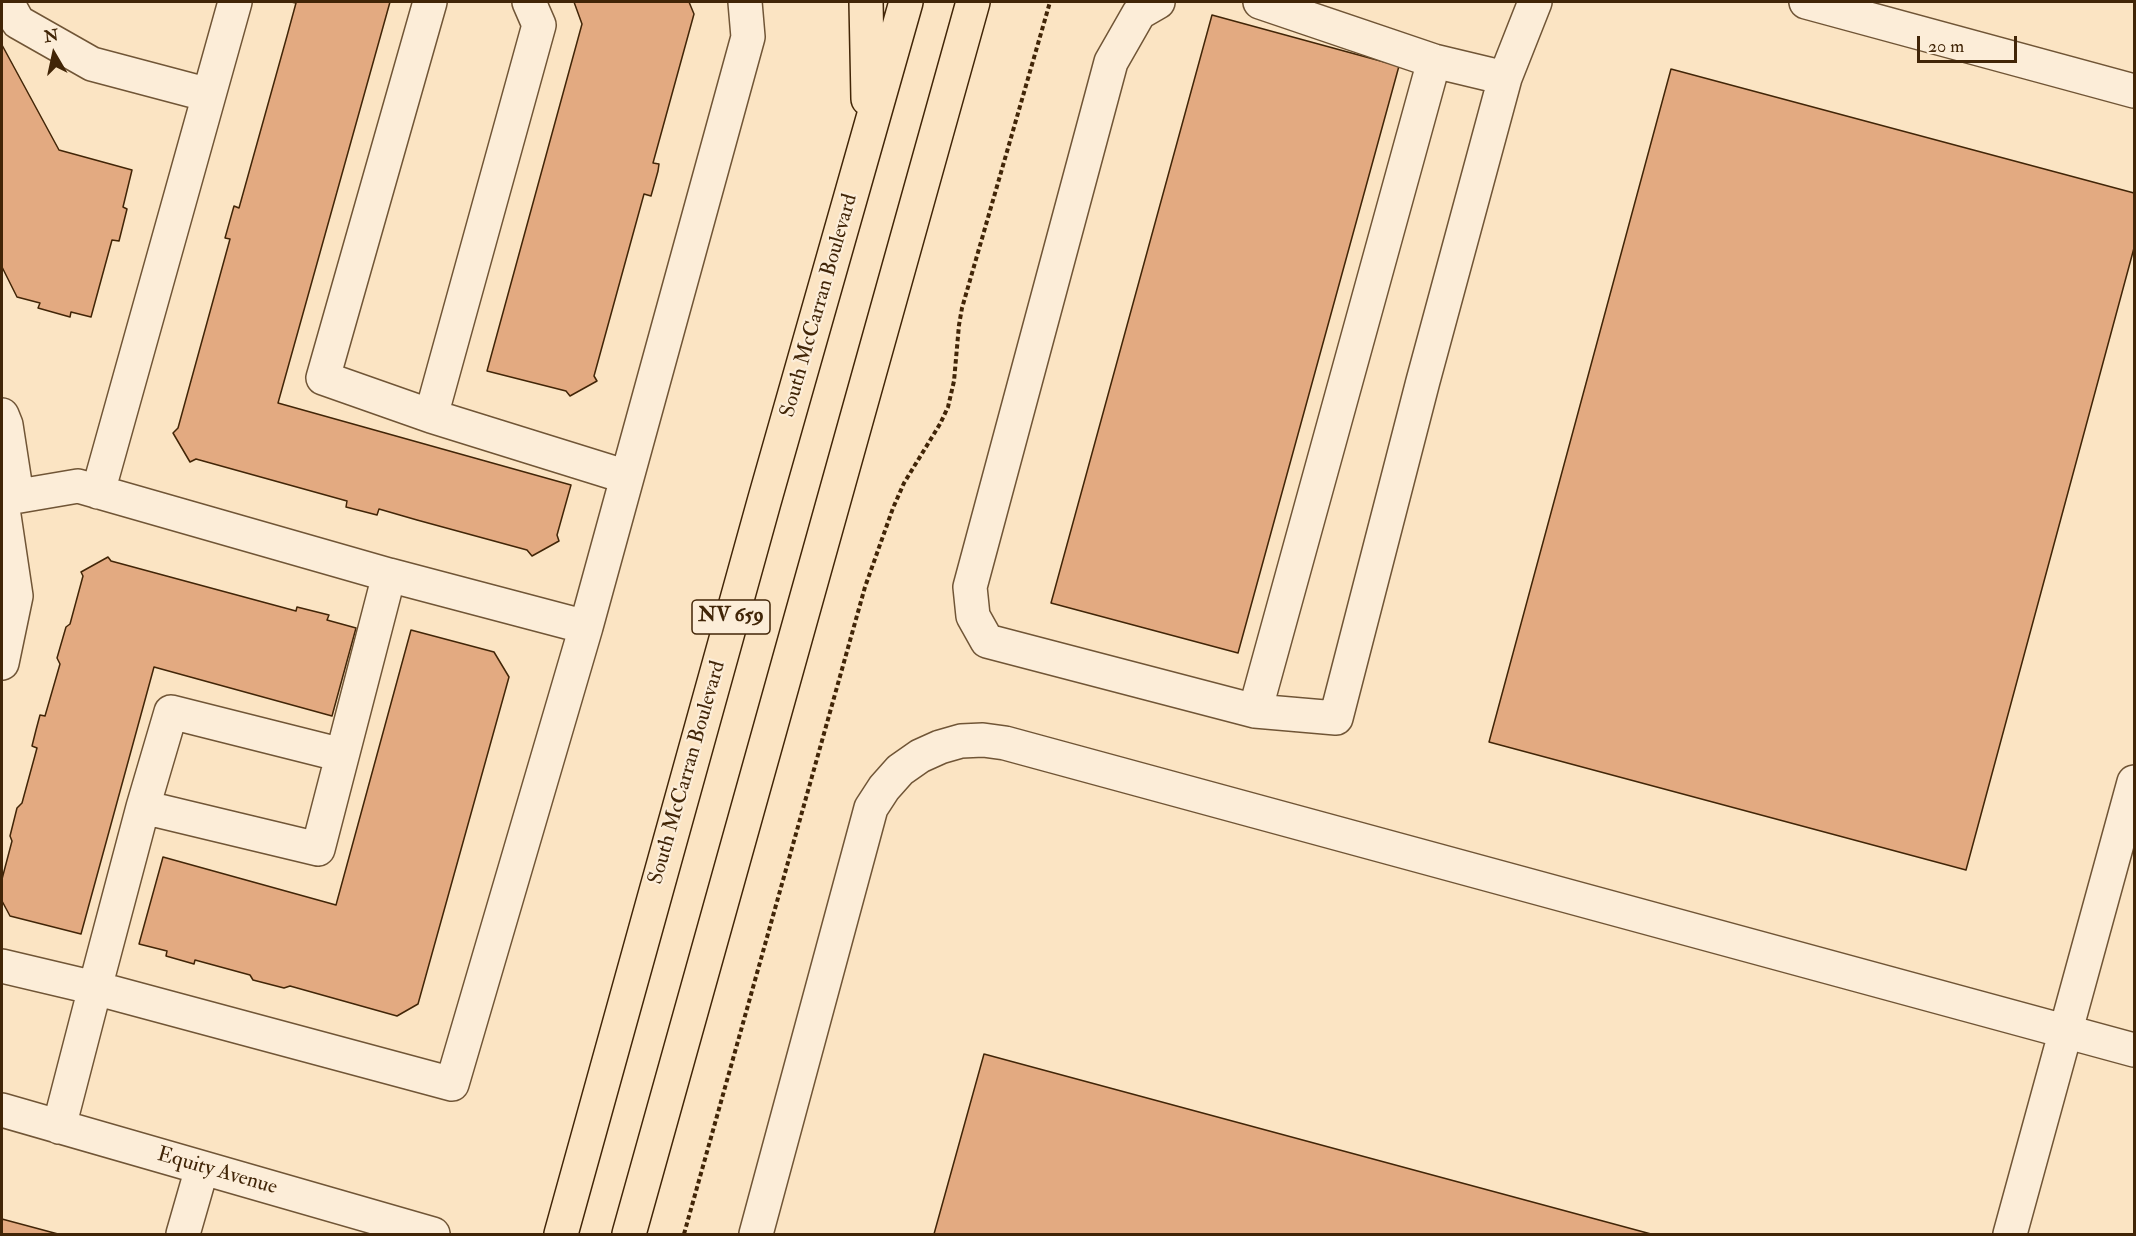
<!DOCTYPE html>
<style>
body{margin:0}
#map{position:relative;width:2136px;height:1236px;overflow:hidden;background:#fbe4c3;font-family:"IM FELL Double Pica",serif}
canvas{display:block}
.frame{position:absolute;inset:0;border:3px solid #412507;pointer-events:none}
.north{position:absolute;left:24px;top:24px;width:60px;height:60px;-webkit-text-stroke:4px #fcedd8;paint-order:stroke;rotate:351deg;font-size:16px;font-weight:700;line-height:24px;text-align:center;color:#412507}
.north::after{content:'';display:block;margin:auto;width:21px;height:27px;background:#412507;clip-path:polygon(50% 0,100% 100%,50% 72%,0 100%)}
.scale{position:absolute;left:1917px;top:36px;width:100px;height:27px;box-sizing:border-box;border:3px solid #412507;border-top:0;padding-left:8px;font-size:18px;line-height:21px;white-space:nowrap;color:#412507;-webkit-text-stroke:4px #fcedd8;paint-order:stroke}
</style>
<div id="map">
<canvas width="2136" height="1236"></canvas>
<div class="frame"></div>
<div class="north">N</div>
<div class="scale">20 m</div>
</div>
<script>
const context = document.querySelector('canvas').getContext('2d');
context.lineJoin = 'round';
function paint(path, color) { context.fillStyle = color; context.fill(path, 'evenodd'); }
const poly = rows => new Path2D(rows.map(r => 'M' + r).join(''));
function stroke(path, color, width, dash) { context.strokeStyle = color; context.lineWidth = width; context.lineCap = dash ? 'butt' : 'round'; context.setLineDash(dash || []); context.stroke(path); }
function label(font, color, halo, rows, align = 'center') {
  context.font = font + ' "IM FELL Double Pica",serif'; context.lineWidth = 4.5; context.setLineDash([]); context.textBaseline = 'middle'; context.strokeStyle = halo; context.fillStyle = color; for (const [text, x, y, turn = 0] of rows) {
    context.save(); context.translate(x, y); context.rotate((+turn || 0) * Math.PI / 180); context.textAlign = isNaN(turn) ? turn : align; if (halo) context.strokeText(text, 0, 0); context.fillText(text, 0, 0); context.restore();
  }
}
const building = poly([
 [291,2,390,2,278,403,571,485,557,535,559,541,532,556,527,550,417,520,379,509,377,515,346,507,347,501,196,459,190,462,173,433,178,428,230,239,225,238,234,206,239,208,287,36,296,3,291,2],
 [574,2,689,2,694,14,653,163,659,164,658,171,651,196,644,194,594,376,597,381,570,396,566,391,487,371,582,24,574,2],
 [1212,15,1399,66,1238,653,1051,603,1212,15],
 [2,45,59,150,132,170,123,207,127,209,119,241,112,240,91,317,71,312,70,317,38,308,40,303,17,297,2,267,2,45],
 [1671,69,2134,193,2134,248,1966,870,1489,742,1671,69],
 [108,557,111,561,296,611,297,607,329,615,327,620,356,628,332,716,154,667,81,934,10,916,2,901,2,879,12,841,10,836,17,808,22,803,37,748,32,746,36,730,40,715,45,716,60,664,57,658,66,627,70,624,83,576,81,572,108,557],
 [411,630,494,652,509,677,418,1004,397,1016,290,986,284,988,253,980,250,975,195,960,194,964,166,956,167,951,139,944,163,857,336,905,411,630],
 [984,1054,1651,1234,934,1234,984,1054],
 [2,1219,58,1234,2,1234,2,1219]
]);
paint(building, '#e3aa81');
stroke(building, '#412507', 1.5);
const minor = poly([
 [7,2,18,22,92,64,209,95],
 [430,2,323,378,431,416,539,25,529,2],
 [1158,2,1139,13,1111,62,970,587,973,616,987,641,1255,711,1336,718,1423,381,1505,78,1535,2],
 [1260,2,1434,61,1505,78],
 [1806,2,2134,91],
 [2,415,6,425,17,496],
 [431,416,627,477],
 [98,492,235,2],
 [2,499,78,486,389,575,318,849,143,807,95,988,452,1084,586,627,389,575],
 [2,502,16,596,2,663],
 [586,627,748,37,745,2],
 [1255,711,1434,61],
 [143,807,171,712,342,755],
 [2,966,95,988,59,1127],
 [2,1110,433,1234],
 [183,1234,202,1168],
 [756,1234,871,808,884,788,900,770,920,756,940,747,961,741,983,740,1005,743,2134,1050],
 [2010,1234,2134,782]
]);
const major = poly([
 [866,2,868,99],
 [561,1234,764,502,906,2],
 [629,1234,973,2]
]);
stroke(minor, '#705536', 36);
stroke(major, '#412507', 36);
stroke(poly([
 [684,1234,865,587,893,508,904,483,940,424,948,407,954,381,959,325,962,308,1050,2]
]), '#412507', 4, [4.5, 3]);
stroke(minor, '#fcedd8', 33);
stroke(major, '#fbe4c3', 33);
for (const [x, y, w] of [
 [731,617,78]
]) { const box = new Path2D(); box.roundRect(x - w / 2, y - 17, w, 34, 4.5); context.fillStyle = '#fcedd8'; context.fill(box); stroke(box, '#412507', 1.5); }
label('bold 20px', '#412507', null, [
 ["NV 659",731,617]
]);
label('21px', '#412507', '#fcedd8', [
 ["South McCarran Boulevard",820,306,-74],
 ["South McCarran Boulevard",688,773,-74],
 ["Equity Avenue",217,1172,16]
]);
</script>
